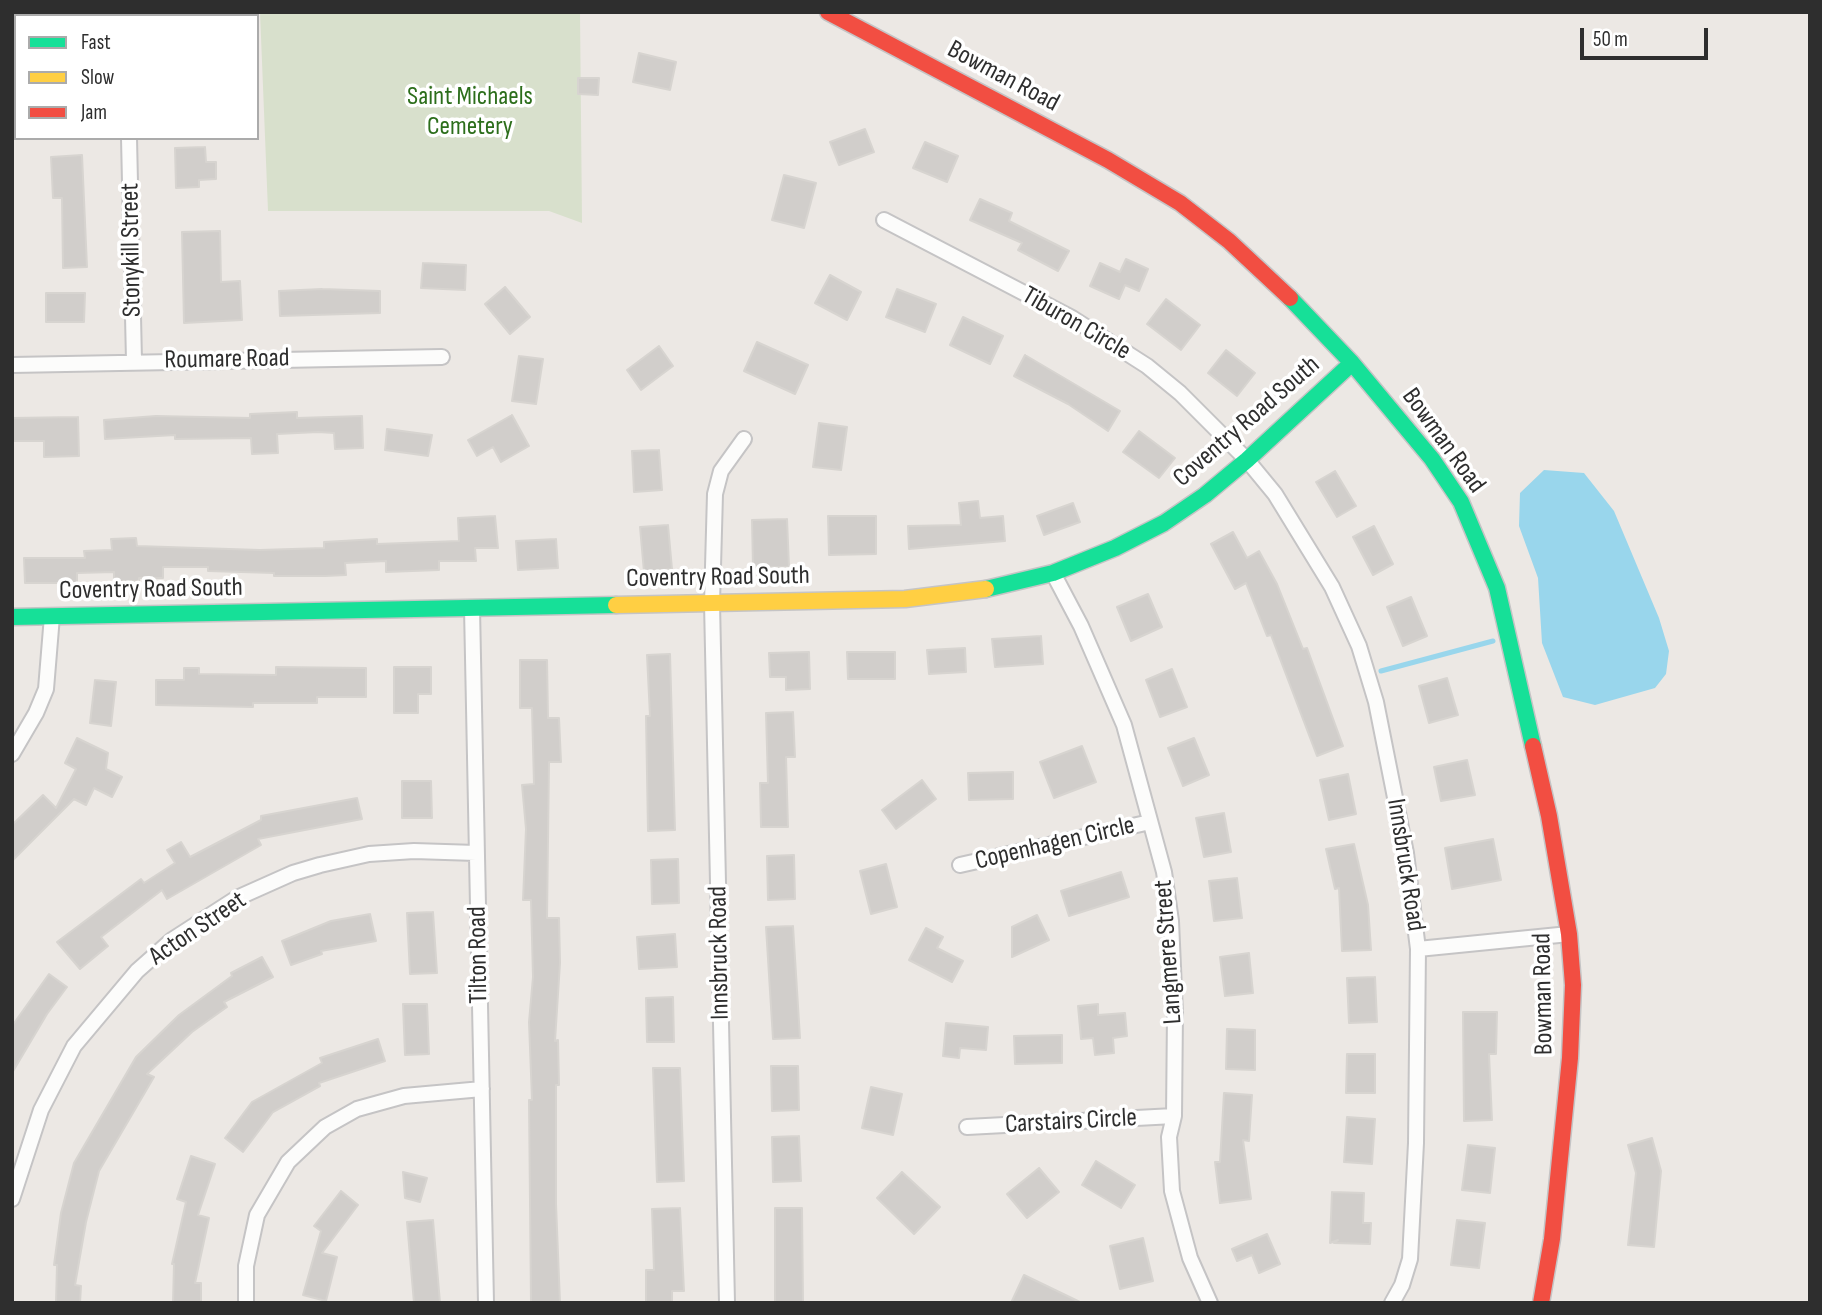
<!DOCTYPE html>
<style>
body{margin:0}
#map{position:relative;width:1822px;height:1315px;overflow:hidden;background:#ece8e4;font-family:"Sofia Sans Condensed",sans-serif}
canvas{display:block}
.frame{position:absolute;inset:0;border:14px solid #2e2e2e;pointer-events:none}
.legend{position:absolute;left:14px;top:14px;width:245px;height:126px;box-sizing:border-box;background:#fff;border:2px solid #ababab;margin:0;padding:9px 12px;list-style:none;font-size:21px;color:#2e2e2e}
.legend li{display:flex;align-items:center;gap:14px;height:35px}
.legend b{width:35px;border:2px solid #ababab}
.scale{position:absolute;left:1580px;top:28px;width:128px;height:32px;box-sizing:border-box;border:4px solid #2e2e2e;border-top:0;padding-left:9px;font-size:21px;line-height:24px;white-space:nowrap;color:#2e2e2e;-webkit-text-stroke:5px #fff;paint-order:stroke}
</style>
<div id="map">
<canvas width="1822" height="1315"></canvas>
<div class="frame"></div>
<ul class="legend">
<li><b style="height:9px;background:#16e098"></b>Fast</li>
<li><b style="height:9px;background:#ffcf43"></b>Slow</li>
<li><b style="height:9px;background:#f24e42"></b>Jam</li>
</ul>
<div class="scale">50 m</div>
</div>
<script>
const context = document.querySelector('canvas').getContext('2d');
context.lineJoin = 'round';
function paint(path, color) { context.fillStyle = color; context.fill(path, 'evenodd'); }
const poly = rows => new Path2D(rows.map(r => 'M' + r).join(''));
function stroke(path, color, width, dash) { context.strokeStyle = color; context.lineWidth = width; context.lineCap = dash ? 'butt' : 'round'; context.setLineDash(dash || []); context.stroke(path); }
function label(font, color, halo, rows, align = 'center') {
  context.font = font + ' "Sofia Sans Condensed",sans-serif'; context.lineWidth = 7; context.setLineDash([]); context.textBaseline = 'middle'; context.strokeStyle = halo; context.fillStyle = color; for (const [text, x, y, turn = 0] of rows) {
    context.save(); context.translate(x, y); context.rotate((+turn || 0) * Math.PI / 180); context.textAlign = isNaN(turn) ? turn : align; if (halo) context.strokeText(text, 0, 0); context.fillText(text, 0, 0); context.restore();
  }
}
paint(poly([
 [260,12,580,12,582,223,549,211,268,211]
]), '#d8e0cc');
paint(poly([
 [1544,470,1584,473,1614,511,1659,618,1669,651,1666,674,1655,688,1595,705,1563,697,1542,643,1538,578,1519,526,1520,493]
]), '#99d6ec');
stroke(poly([
 [1381,671,1493,641]
]), '#99d6ec', 5);
const building = poly([
 [639,53,676,62,670,90,633,82,639,53],
 [578,78,599,78,598,95,578,94,578,78],
 [865,129,874,152,839,165,830,142,865,129],
 [925,142,958,156,947,182,913,168,925,142],
 [205,147,206,162,216,162,216,179,199,180,199,187,176,188,175,148,205,147],
 [82,155,87,267,63,268,62,198,53,198,51,157,82,155],
 [784,175,816,183,804,228,772,220,784,175],
 [980,199,1012,213,1009,221,1069,251,1058,271,1018,250,1022,243,970,220,980,199],
 [220,231,221,282,240,281,242,320,184,323,182,232,220,231],
 [1126,259,1148,269,1139,291,1125,285,1119,299,1090,286,1100,263,1120,272,1126,259],
 [423,263,466,265,465,290,421,288,423,263],
 [830,275,861,292,847,320,815,303,830,275],
 [505,287,530,317,510,334,485,304,505,287],
 [322,289,380,291,380,313,280,316,279,291,322,289],
 [897,289,936,304,925,332,886,317,897,289],
 [46,293,85,293,84,322,46,322,46,293],
 [1166,299,1200,325,1181,350,1147,324,1166,299],
 [963,317,1003,336,990,364,950,345,963,317],
 [757,342,808,365,795,394,744,371,757,342],
 [659,346,673,366,641,390,627,370,659,346],
 [1226,350,1255,373,1237,396,1208,373,1226,350],
 [1025,355,1120,411,1108,431,1068,404,1014,376,1025,355],
 [519,356,543,359,536,404,512,401,519,356],
 [297,412,297,418,362,416,363,448,335,449,334,433,318,432,277,434,278,453,252,454,251,438,175,439,175,435,105,439,104,420,156,416,250,418,250,414,297,412],
 [512,415,529,446,501,462,493,447,477,456,468,440,512,415],
 [78,417,79,456,44,457,44,441,12,441,12,418,78,417],
 [819,423,847,427,841,470,813,467,819,423],
 [387,429,432,435,428,456,385,450,387,429],
 [1139,431,1175,458,1159,478,1123,452,1139,431],
 [659,450,662,490,634,492,632,451,659,450],
 [1335,471,1356,506,1337,517,1316,482,1335,471],
 [978,501,980,518,1003,516,1005,541,909,549,908,526,961,525,959,503,978,501],
 [1073,503,1080,522,1044,535,1037,516,1073,503],
 [495,516,498,548,475,548,476,561,439,561,439,570,386,572,386,561,345,563,346,575,325,576,274,576,274,573,208,571,208,567,163,567,163,578,139,578,139,581,114,582,114,572,77,573,77,583,25,583,24,558,85,558,84,551,112,550,111,539,136,538,137,546,260,550,324,548,324,542,377,539,377,544,459,541,458,518,495,516],
 [828,516,876,516,876,554,829,555,828,516],
 [787,519,789,567,753,567,752,520,787,519],
 [668,525,672,569,644,572,640,527,668,525],
 [1374,526,1393,564,1373,575,1353,537,1374,526],
 [1233,532,1247,558,1259,551,1277,584,1303,649,1307,648,1343,746,1317,756,1271,635,1267,636,1246,583,1235,589,1211,544,1233,532],
 [556,539,558,568,518,570,516,541,556,539],
 [1148,594,1162,627,1131,641,1117,607,1148,594],
 [1411,597,1427,636,1403,646,1387,607,1411,597],
 [1041,636,1043,664,995,667,992,639,1041,636],
 [965,648,966,672,929,674,927,650,965,648],
 [809,652,810,689,786,690,786,677,770,677,769,653,809,652],
 [847,652,895,652,895,679,848,679,847,652],
 [670,654,675,830,648,831,646,716,650,716,647,655,670,654],
 [520,660,547,660,548,718,559,718,561,762,549,762,547,918,559,918,560,963,555,1041,558,1040,559,1085,556,1085,556,1204,560,1303,531,1303,529,1100,532,1100,529,1022,533,977,531,900,523,900,526,829,522,785,534,784,532,708,520,708,520,660],
 [276,667,366,668,366,697,317,697,317,703,253,703,253,707,156,705,156,680,184,680,184,668,199,668,199,674,276,675,276,667],
 [394,667,431,667,431,694,418,694,418,713,394,713,394,667],
 [1172,669,1187,707,1160,717,1146,680,1172,669],
 [1447,678,1458,715,1429,723,1419,686,1447,678],
 [95,680,116,682,111,726,90,723,95,680],
 [793,712,795,757,786,757,788,827,761,827,760,783,768,783,766,713,793,712],
 [77,738,108,753,106,769,122,777,112,797,94,788,86,805,74,799,12,861,12,825,43,795,56,808,76,769,65,763,77,738],
 [1194,738,1209,775,1183,786,1168,748,1194,738],
 [1082,746,1096,782,1054,798,1040,762,1082,746],
 [1467,760,1475,795,1441,801,1434,767,1467,760],
 [1013,772,1013,799,969,800,968,773,1013,772],
 [1348,774,1356,814,1329,820,1320,780,1348,774],
 [922,780,936,799,896,829,882,810,922,780],
 [402,781,431,781,432,818,402,818,402,781],
 [357,798,362,819,258,839,261,845,167,899,162,890,101,937,108,946,80,969,57,942,141,879,144,883,175,863,167,850,181,842,190,857,261,820,261,816,357,798],
 [1224,813,1231,852,1204,857,1196,818,1224,813],
 [1493,839,1501,880,1452,889,1445,848,1493,839],
 [1354,844,1368,905,1371,950,1342,951,1339,888,1335,889,1326,849,1354,844],
 [794,855,795,899,768,900,767,856,794,855],
 [678,859,679,903,652,904,651,860,678,859],
 [886,864,897,907,871,914,860,871,886,864],
 [1121,872,1129,897,1069,916,1061,891,1121,872],
 [1237,878,1242,918,1214,921,1209,881,1237,878],
 [433,912,437,973,410,974,407,913,433,912],
 [370,914,376,941,321,951,322,954,291,965,282,941,331,921,370,914],
 [1037,915,1049,940,1012,957,1012,927,1037,915],
 [793,926,800,1038,773,1039,766,927,793,926],
 [926,928,943,937,937,948,963,961,952,982,909,960,926,928],
 [675,934,677,967,639,969,637,937,675,934],
 [1249,953,1253,993,1225,996,1220,957,1249,953],
 [262,957,273,977,224,1002,227,1007,192,1032,147,1074,154,1077,99,1171,86,1222,75,1285,81,1286,80,1303,56,1303,57,1265,54,1265,61,1213,74,1163,136,1057,179,1015,232,976,231,973,262,957],
 [49,974,67,987,47,1014,12,1073,12,1026,49,974],
 [1375,977,1377,1022,1349,1023,1347,978,1375,977],
 [673,997,674,1042,647,1042,646,998,673,997],
 [403,1004,427,1004,429,1054,405,1055,403,1004],
 [1098,1004,1098,1015,1125,1013,1127,1036,1113,1038,1114,1053,1095,1055,1093,1038,1081,1039,1078,1006,1098,1004],
 [1463,1012,1497,1012,1496,1054,1489,1054,1492,1120,1464,1121,1463,1012],
 [946,1023,988,1027,986,1050,960,1048,959,1058,943,1056,946,1023],
 [1227,1029,1255,1030,1255,1070,1226,1069,1227,1029],
 [1062,1035,1062,1063,1015,1064,1014,1036,1062,1035],
 [378,1039,385,1061,319,1083,320,1086,273,1112,243,1152,225,1138,252,1102,322,1063,320,1058,378,1039],
 [1347,1054,1375,1054,1375,1093,1346,1093,1347,1054],
 [771,1066,798,1066,799,1110,772,1111,771,1066],
 [653,1068,680,1068,684,1181,657,1182,653,1068],
 [871,1087,902,1094,893,1135,862,1128,871,1087],
 [1224,1093,1252,1095,1249,1141,1243,1140,1251,1199,1220,1203,1215,1162,1220,1162,1224,1093],
 [1347,1117,1375,1119,1372,1164,1344,1162,1347,1117],
 [799,1136,801,1181,773,1182,772,1137,799,1136],
 [1652,1138,1661,1171,1654,1247,1628,1245,1636,1173,1628,1145,1652,1138],
 [1468,1145,1495,1148,1490,1193,1462,1190,1468,1145],
 [191,1156,215,1164,198,1215,209,1218,195,1283,201,1283,201,1303,173,1303,174,1264,172,1264,186,1202,177,1199,191,1156],
 [1096,1161,1135,1185,1121,1208,1082,1185,1096,1161],
 [1039,1168,1059,1192,1027,1218,1007,1194,1039,1168],
 [403,1172,427,1178,420,1202,405,1198,403,1172],
 [902,1172,940,1207,914,1234,877,1198,902,1172],
 [341,1191,358,1205,322,1253,337,1257,326,1301,303,1295,321,1231,314,1226,341,1191],
 [1332,1192,1364,1193,1363,1223,1371,1223,1370,1244,1334,1243,1338,1240,1330,1243,1332,1192],
 [680,1208,684,1291,672,1291,672,1303,646,1303,646,1270,654,1270,652,1209,680,1208],
 [775,1208,802,1208,803,1303,775,1303,775,1208],
 [433,1220,440,1303,414,1303,407,1222,433,1220],
 [1457,1220,1485,1223,1479,1268,1451,1265,1457,1220],
 [1267,1234,1280,1264,1259,1273,1252,1255,1237,1261,1232,1249,1267,1234],
 [1143,1238,1153,1281,1120,1289,1110,1246,1143,1238],
 [1024,1275,1082,1303,1011,1303,1024,1275]
]);
paint(building, '#d1cecb');
stroke(building, '#d7d4d0', 2);
const street = poly([
 [126,12,126,16],
 [129,138,134,361],
 [884,220,1072,318,1147,366,1180,393,1247,460,1275,494,1332,587,1359,646,1376,702,1406,853,1418,949,1416,1143,1410,1259,1402,1285,1392,1303],
 [12,365,442,357],
 [1053,573,1081,626,1124,725,1164,872,1171,921,1175,1013,1174,1116,1169,1137,1172,1191,1190,1258,1210,1303],
 [472,608,486,1303],
 [12,754,36,713,46,689,52,616],
 [960,865,1150,822],
 [1418,949,1569,934],
 [967,1127,1174,1116],
 [12,1199,41,1110,74,1046,137,971,172,940,237,898,293,873,320,865,369,854,414,851,476,853],
 [246,1303,246,1266,257,1215,288,1162,325,1127,357,1109,404,1096,482,1089],
 [727,1303,712,603,715,494,721,471,744,439]
]);
const fast = poly([
 [1290,298,1352,363,1432,459,1461,502,1497,588,1533,746],
 [986,589,1053,573,1115,548,1164,523,1205,495,1247,460,1352,363],
 [12,617,616,605]
]);
const slow = poly([
 [616,605,905,599,986,589]
]);
const jam = poly([
 [828,12,1108,160,1180,203,1229,241,1290,298],
 [1533,746,1549,816,1569,934,1573,985,1570,1058,1552,1239,1541,1303]
]);
stroke(street, '#c5c4c5', 18);
stroke(fast, '#c5c4c5', 19);
stroke(slow, '#c5c4c5', 19);
stroke(jam, '#c5c4c5', 19);
stroke(street, '#fcfcfb', 14);
stroke(fast, '#16e098', 16);
stroke(slow, '#ffcf43', 16);
stroke(jam, '#f24e42', 16);
label('26px', '#2e2e2e', '#fff', [
 ["Bowman Road",1003,77,28],
 ["Stonykill Street",132,250,-91],
 ["Tiburon Circle",1076,324,30],
 ["Roumare Road",227,360,-1],
 ["Coventry Road South",1247,422,-41],
 ["Bowman Road",1443,441,54],
 ["Coventry Road South",718,578,-1],
 ["Coventry Road South",151,590,-1],
 ["Copenhagen Circle",1055,844,-13],
 ["Innsbruck Road",1405,865,81],
 ["Acton Street",198,929,-34],
 ["Langmere Street",1169,952,-94],
 ["Innsbruck Road",720,953,-91],
 ["Tilton Road",479,955,-91],
 ["Bowman Road",1544,994,-91],
 ["Carstairs Circle",1071,1122,-3]
]);
label('26px', '#2c6e1b', '#fff', [
 ["Saint Michaels",470,97],
 ["Cemetery",470,127]
]);
</script>
